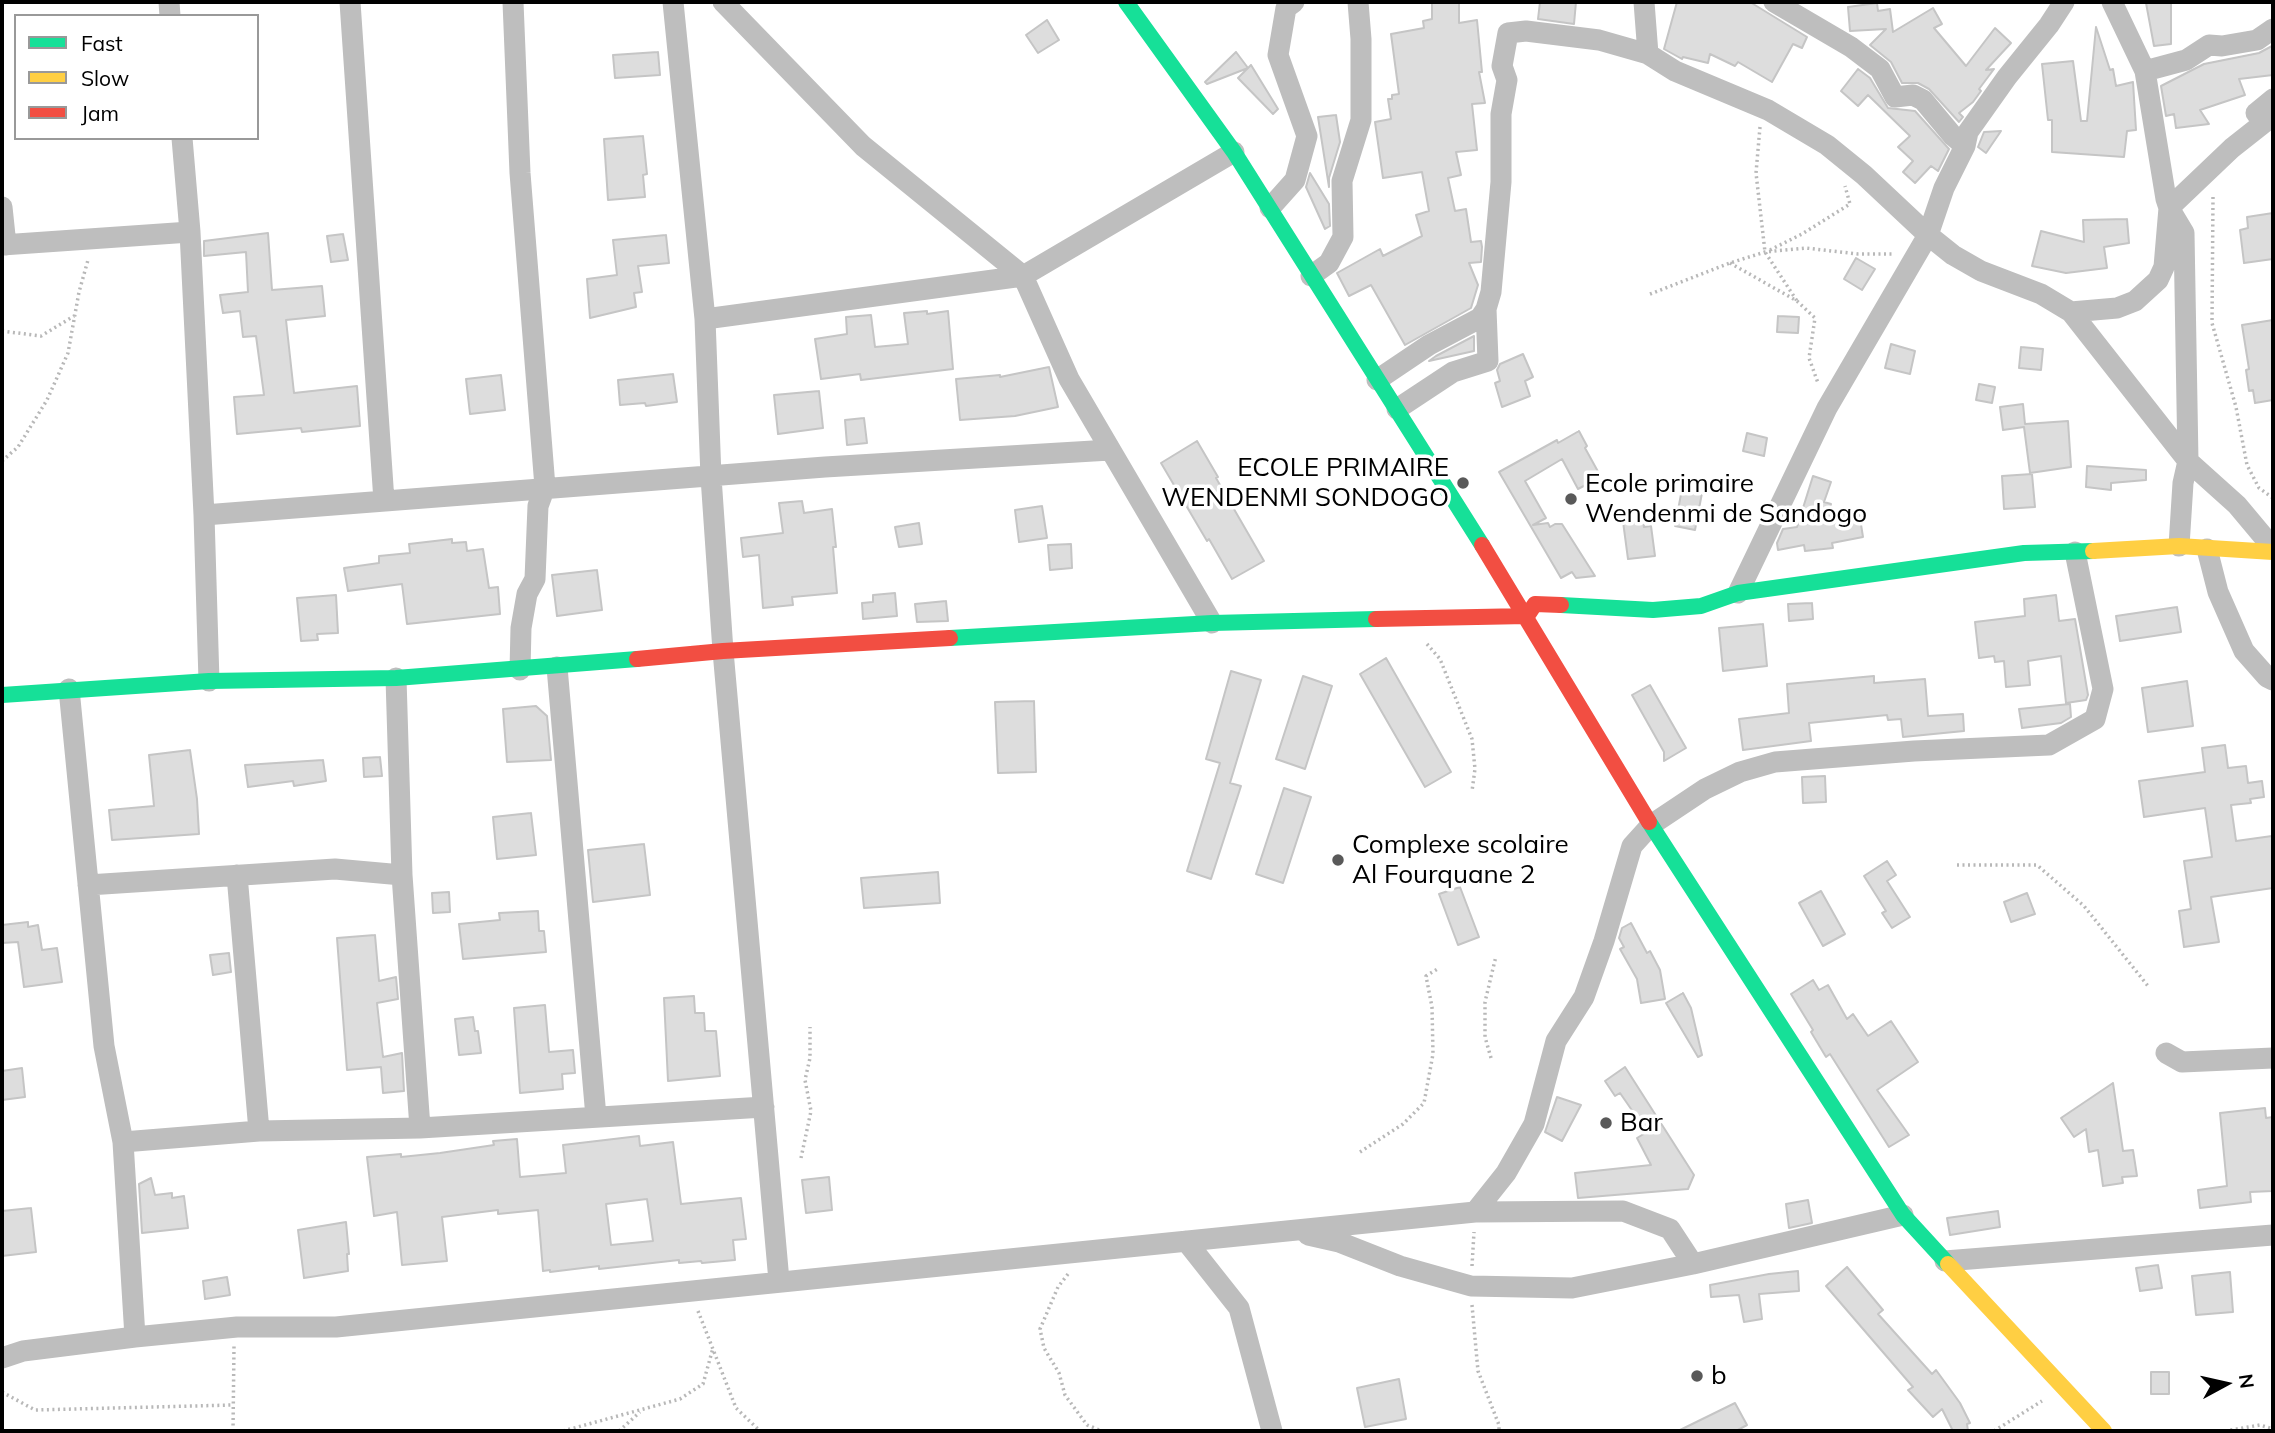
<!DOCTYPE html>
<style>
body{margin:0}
#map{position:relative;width:2275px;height:1433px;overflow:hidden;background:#fff;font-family:Mulish,sans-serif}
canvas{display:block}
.frame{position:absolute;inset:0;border:4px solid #000;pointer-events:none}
.legend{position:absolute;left:14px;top:14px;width:245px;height:126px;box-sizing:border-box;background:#fff;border:2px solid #999;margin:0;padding:9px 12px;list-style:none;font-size:21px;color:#000}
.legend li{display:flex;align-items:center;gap:14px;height:35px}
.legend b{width:35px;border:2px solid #999}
.north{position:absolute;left:2191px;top:1349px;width:70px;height:70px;-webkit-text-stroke:5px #fff;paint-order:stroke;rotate:82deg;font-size:19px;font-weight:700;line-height:28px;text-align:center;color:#000}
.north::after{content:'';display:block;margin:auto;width:24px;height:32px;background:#000;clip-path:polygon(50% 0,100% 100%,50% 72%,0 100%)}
</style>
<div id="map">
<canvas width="2275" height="1433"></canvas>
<div class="frame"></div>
<ul class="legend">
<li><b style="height:9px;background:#16e098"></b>Fast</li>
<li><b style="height:9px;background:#ffcf43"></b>Slow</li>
<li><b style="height:9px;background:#f24e42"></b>Jam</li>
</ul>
<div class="north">N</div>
</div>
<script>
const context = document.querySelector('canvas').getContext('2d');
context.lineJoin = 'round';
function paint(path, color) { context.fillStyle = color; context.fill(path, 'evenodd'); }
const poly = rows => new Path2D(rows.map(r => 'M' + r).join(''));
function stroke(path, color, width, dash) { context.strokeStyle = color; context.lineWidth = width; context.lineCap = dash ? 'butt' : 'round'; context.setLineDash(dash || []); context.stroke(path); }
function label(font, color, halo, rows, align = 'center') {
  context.font = font + ' Mulish,sans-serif'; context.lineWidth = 7; context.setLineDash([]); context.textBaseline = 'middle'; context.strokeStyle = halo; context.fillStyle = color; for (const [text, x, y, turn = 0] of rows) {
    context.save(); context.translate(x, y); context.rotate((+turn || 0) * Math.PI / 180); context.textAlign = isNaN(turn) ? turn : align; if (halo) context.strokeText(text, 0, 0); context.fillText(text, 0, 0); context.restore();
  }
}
const building = poly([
 [1432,2,1459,2,1459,23,1477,20,1482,72,1479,72,1485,103,1472,104,1477,150,1456,152,1461,175,1448,178,1455,211,1466,209,1471,242,1481,241,1482,247,1481,262,1469,263,1478,285,1471,308,1405,345,1371,285,1349,296,1337,273,1380,249,1383,256,1422,236,1416,215,1429,211,1422,172,1383,178,1375,122,1391,119,1388,99,1392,99,1392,95,1399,94,1391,34,1424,28,1423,21,1432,19,1432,2],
 [1540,2,1576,2,1574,24,1538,19,1540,2],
 [1677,2,1750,2,1807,37,1802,48,1793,44,1772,82,1738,62,1735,66,1710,54,1708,63,1683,57,1682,59,1664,49,1677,2],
 [2171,2,2171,44,2154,46,2146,3,2171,2],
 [1877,3,1878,11,1890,9,1893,32,1933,8,1942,24,1934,28,1966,66,1995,28,2011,43,1986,70,1994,69,1979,89,1981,91,1973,102,1959,113,1963,117,1959,122,1929,89,1918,83,1902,83,1891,62,1870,45,1886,29,1850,31,1848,7,1877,3],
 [1047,20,1059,40,1038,53,1026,35,1047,20],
 [2096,27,2110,70,2113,69,2116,86,2133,82,2136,130,2127,131,2124,157,2052,152,2052,120,2048,120,2042,64,2073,61,2081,121,2087,121,2096,27],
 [2272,46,2273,75,2239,79,2245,95,2200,110,2209,124,2176,128,2174,114,2166,116,2161,86,2204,64,2259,53,2272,46],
 [658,52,660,75,615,78,613,55,658,52],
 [1236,52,1248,68,1207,84,1205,82,1236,52],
 [1251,65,1278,109,1273,114,1238,78,1251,65],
 [1858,69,1870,78,1888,108,1915,111,1949,149,1938,171,1931,166,1915,183,1903,172,1913,161,1898,147,1910,136,1868,95,1858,106,1841,91,1858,69],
 [1336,115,1340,142,1329,178,1329,187,1318,117,1336,115],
 [2001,131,1986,153,1978,147,1984,132,2001,131],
 [643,136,647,174,643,175,645,197,608,200,604,139,643,136],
 [1310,173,1329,204,1330,226,1325,229,1306,187,1310,173],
 [2273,213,2273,259,2244,263,2240,230,2248,228,2247,217,2273,213],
 [2127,219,2129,243,2104,247,2107,268,2066,273,2032,266,2041,231,2084,242,2083,220,2127,219],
 [268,233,272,290,322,286,325,316,286,320,294,393,357,386,360,426,302,432,301,428,237,434,234,397,264,395,256,336,243,337,240,311,223,313,220,295,248,292,246,252,204,256,204,241,268,233],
 [343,234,348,260,331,262,327,236,343,234],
 [666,235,669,263,638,266,642,292,634,293,636,307,590,318,587,279,617,275,613,240,666,235],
 [1856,258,1875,269,1862,290,1844,279,1856,258],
 [927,311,927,314,948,311,953,369,861,380,860,374,821,379,815,339,847,334,846,317,871,315,875,347,908,344,904,313,927,311],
 [1778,316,1799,317,1798,333,1777,332,1778,316],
 [2273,320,2273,400,2255,403,2253,390,2249,391,2246,370,2249,369,2242,325,2273,320],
 [1474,336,1474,351,1429,361,1436,356,1474,336],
 [1891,344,1915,351,1910,374,1885,368,1891,344],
 [2021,347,2043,349,2041,370,2019,368,2021,347],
 [1523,354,1533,377,1525,381,1530,396,1502,407,1495,383,1500,381,1497,370,1500,364,1523,354],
 [1049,367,1058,407,1015,416,960,420,956,379,1000,375,1000,377,1049,367],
 [673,374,677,402,646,406,645,403,620,405,618,380,673,374],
 [501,375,505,410,470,414,466,379,501,375],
 [1979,384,1995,387,1992,403,1976,400,1979,384],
 [819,391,823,428,778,434,774,395,819,391],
 [2023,404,2025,424,2068,421,2071,467,2030,473,2024,427,2003,430,2000,407,2023,404],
 [864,418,867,443,847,445,845,420,864,418],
 [1579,431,1587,446,1585,448,1601,477,1578,489,1562,459,1525,481,1546,518,1533,525,1548,523,1550,527,1555,524,1562,524,1595,576,1576,578,1572,572,1561,578,1499,472,1557,440,1558,443,1579,431],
 [1747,433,1767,438,1764,456,1743,451,1747,433],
 [1197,441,1218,477,1216,478,1264,561,1232,579,1209,539,1207,541,1161,463,1197,441],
 [2087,466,2146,470,2146,480,2111,483,2111,490,2086,487,2087,466],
 [2032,474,2035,507,2004,509,2002,476,2032,474],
 [1813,476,1831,482,1824,502,1831,504,1828,516,1859,512,1863,537,1832,543,1833,548,1805,551,1804,545,1778,550,1777,543,1783,529,1797,527,1813,476],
 [1682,489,1702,493,1695,530,1675,526,1682,489],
 [802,501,804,513,832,509,836,547,833,547,837,593,792,597,793,605,763,608,759,555,743,557,741,538,783,533,779,503,802,501],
 [1042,506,1047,538,1019,542,1015,510,1042,506],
 [1642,512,1644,527,1651,526,1655,556,1628,559,1622,514,1642,512],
 [919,523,922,544,899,547,895,527,919,523],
 [452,539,452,543,466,542,467,551,483,549,489,588,498,587,500,614,407,624,402,584,348,591,344,568,379,563,379,556,410,553,409,544,452,539],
 [1071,544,1072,568,1050,570,1048,545,1071,544],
 [597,570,602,610,557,616,552,575,597,570],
 [895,593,897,616,863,619,862,603,873,602,873,595,895,593],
 [336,595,338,633,317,634,318,640,301,641,297,598,336,595],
 [2056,595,2059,621,2075,619,2088,695,2086,700,2066,703,2061,656,2028,661,2030,685,2006,687,2004,661,1995,662,1994,656,1979,658,1975,622,2025,616,2024,599,2056,595],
 [946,601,948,621,917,622,915,604,946,601],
 [1812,603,1813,619,1789,621,1788,604,1812,603],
 [2177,607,2181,632,2120,641,2116,616,2177,607],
 [1763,624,1767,666,1723,671,1719,628,1763,624],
 [1386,658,1451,772,1425,787,1360,674,1386,658],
 [1231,671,1261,680,1230,783,1241,786,1211,879,1187,871,1220,763,1206,759,1231,671],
 [1303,676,1332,686,1305,769,1276,759,1303,676],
 [1874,676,1874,683,1925,679,1928,716,1963,714,1964,731,1903,737,1901,719,1888,720,1887,715,1809,723,1811,741,1743,750,1739,719,1789,713,1787,684,1874,676],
 [2187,681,2193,726,2148,732,2142,688,2187,681],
 [1650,685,1686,748,1664,761,1664,752,1632,695,1650,685],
 [1034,701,1036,772,998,773,995,702,1034,701],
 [2070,704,2071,717,2061,723,2022,728,2019,709,2070,704],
 [536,706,547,716,551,760,507,762,503,709,536,706],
 [2225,745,2228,768,2246,766,2248,783,2262,781,2264,797,2250,799,2251,803,2231,805,2236,841,2272,836,2273,888,2211,897,2219,942,2184,947,2179,911,2191,909,2184,861,2212,857,2205,808,2144,817,2139,781,2205,772,2202,748,2225,745],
 [190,750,197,799,199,834,112,840,109,810,154,806,149,755,190,750],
 [380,757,382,776,364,777,363,758,380,757],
 [323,760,326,781,294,786,293,781,248,787,245,765,323,760],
 [1825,776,1826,802,1803,803,1802,777,1825,776],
 [1284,788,1311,797,1283,883,1256,874,1284,788],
 [531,813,536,855,497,859,493,817,531,813],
 [644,844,650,895,593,902,588,850,644,844],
 [1887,861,1896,875,1887,881,1910,917,1892,928,1882,913,1886,911,1864,876,1887,861],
 [938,872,940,903,864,908,861,878,938,872],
 [1460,887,1479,937,1458,945,1439,894,1460,887],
 [1821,891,1845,934,1823,946,1799,903,1821,891],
 [449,892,450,912,433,913,432,893,449,892],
 [2027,893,2035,914,2011,922,2004,902,2027,893],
 [538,911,539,931,544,931,546,952,463,959,459,924,500,920,499,913,538,911],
 [28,922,28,927,38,925,42,950,57,948,62,982,24,987,18,942,2,943,2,925,28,922],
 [1631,923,1647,953,1650,951,1660,970,1665,999,1641,1003,1637,979,1620,949,1624,947,1619,938,1622,928,1631,923],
 [375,935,379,981,396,977,398,999,377,1003,383,1057,402,1053,404,1091,383,1093,381,1067,347,1070,337,938,375,935],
 [229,953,231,972,213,975,210,955,229,953],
 [1813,980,1819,990,1828,985,1847,1019,1853,1014,1868,1036,1891,1021,1918,1062,1877,1090,1909,1135,1889,1147,1830,1054,1826,1057,1811,1032,1813,1030,1791,994,1813,980],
 [1683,993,1691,1008,1702,1055,1698,1057,1666,1003,1683,993],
 [694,996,695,1013,704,1013,705,1031,716,1031,720,1076,668,1081,664,998,694,996],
 [545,1005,549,1052,573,1050,575,1073,562,1074,563,1089,520,1093,514,1008,545,1005],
 [473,1017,475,1031,478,1031,481,1053,459,1055,455,1019,473,1017],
 [1625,1067,1694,1175,1688,1189,1578,1198,1575,1173,1651,1165,1637,1138,1647,1132,1620,1093,1615,1096,1605,1081,1625,1067],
 [22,1068,25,1097,2,1100,2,1071,22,1068],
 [2113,1083,2123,1151,2133,1150,2137,1176,2122,1177,2123,1183,2103,1186,2098,1150,2089,1152,2086,1129,2074,1137,2061,1118,2113,1083],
 [1557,1097,1581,1105,1562,1141,1545,1132,1557,1097],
 [2265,1108,2266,1118,2273,1117,2273,1191,2250,1192,2251,1202,2200,1208,2198,1190,2227,1186,2220,1113,2265,1108],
 [639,1136,640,1146,673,1142,681,1204,741,1198,746,1239,733,1240,735,1260,702,1263,701,1261,679,1263,679,1260,599,1269,599,1266,550,1272,550,1270,543,1271,538,1210,498,1214,498,1210,442,1217,447,1261,402,1265,397,1212,374,1216,367,1157,401,1154,401,1157,440,1153,494,1145,493,1141,517,1139,520,1177,566,1173,563,1145,639,1136],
 [647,1199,653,1241,611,1245,606,1204,647,1199],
 [829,1177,832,1210,806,1213,802,1180,829,1177],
 [151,1178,155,1195,172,1193,172,1198,184,1196,188,1228,142,1233,139,1184,151,1178],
 [1808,1200,1812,1223,1789,1228,1786,1204,1808,1200],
 [31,1208,36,1252,2,1256,2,1211,31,1208],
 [1998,1211,2000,1227,1950,1235,1947,1218,1998,1211],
 [346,1222,349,1254,347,1254,348,1271,304,1278,298,1230,346,1222],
 [2158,1265,2162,1288,2140,1291,2136,1268,2158,1265],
 [1847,1267,1883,1310,1878,1314,1932,1374,1936,1370,1960,1403,1970,1423,1967,1424,1968,1431,1953,1431,1942,1409,1933,1417,1908,1390,1913,1387,1826,1286,1847,1267],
 [1798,1271,1799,1291,1759,1294,1762,1319,1744,1322,1739,1295,1711,1297,1710,1285,1769,1274,1798,1271],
 [2230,1272,2233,1312,2196,1315,2192,1276,2230,1272],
 [227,1277,230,1295,205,1299,203,1281,227,1277],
 [2151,1372,2169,1372,2169,1394,2151,1394,2151,1372],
 [1399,1379,1406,1419,1365,1427,1357,1388,1399,1379],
 [1735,1403,1747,1425,1736,1431,1678,1431,1735,1403]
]);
paint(building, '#ddd');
stroke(building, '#c5c5c5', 2);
stroke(poly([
 [1760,127,1756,173,1765,252,1797,301],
 [2213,197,2212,323,2236,407,2247,465,2259,488,2273,498],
 [1770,250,1802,234,1850,204,1845,186],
 [1730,263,1797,301,1815,318,1809,358,1818,383],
 [1650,294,1730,263,1765,252,1806,248,1858,254,1892,254],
 [2,331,41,336,74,316],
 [2,461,18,447,47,400,68,353,79,292,88,260],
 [1427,644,1440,659,1472,739,1475,769,1472,791],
 [1957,865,2037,865,2084,906,2148,986],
 [1491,1058,1485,1037,1485,1002,1496,956],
 [1360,1152,1403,1124,1424,1103,1433,1054,1432,1007,1426,976,1439,968],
 [801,1158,811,1111,805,1080,810,1058,810,1027],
 [1472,1266,1474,1232],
 [1068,1274,1058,1287,1040,1329,1044,1348,1059,1373,1065,1395,1087,1425,1102,1431],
 [1472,1305,1478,1371,1499,1425,1499,1431],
 [698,1311,736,1408,760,1431],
 [2,1392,35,1410,233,1405],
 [233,1431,234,1346],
 [563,1431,680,1399,703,1384,713,1348],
 [619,1431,640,1412],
 [1994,1431,2042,1401],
 [2225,1431,2260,1425,2273,1429]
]), '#b8b8b8', 3.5, [2, 3.5]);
stroke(poly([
 [169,2,170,16],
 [350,2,384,501],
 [513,2,520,173,545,487,538,506,535,579,527,594,521,628,520,670],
 [673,2,705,319,711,477,723,651,779,1281],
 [1644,2,1648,54],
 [1774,2,1851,47,1880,69,1895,97,1913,95,1923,100,1953,136,1965,146],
 [2112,2,2145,71,2166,199,2169,208,2184,233,2188,461,2183,483,2179,546],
 [2145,71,2186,60,2209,45,2222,46,2257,40,2273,29],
 [182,138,190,232,204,515,209,681],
 [2,207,6,245],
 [1270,208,1295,180,1307,136,1278,55,1286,8,1294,2],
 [2,245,190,232],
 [1311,276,1329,263,1343,237,1342,181,1361,120,1361,39,1358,2],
 [2071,312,2117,308,2135,301,2158,280,2164,267,2169,208,2232,148,2265,122,2256,113,2273,99],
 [705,319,1023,276,863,146,723,2],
 [1377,380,1429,345,1480,318,1486,309,1491,292,1501,182,1501,114,1507,80,1502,66,1508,33,1526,31,1599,40,1648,54,1675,71,1768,110,1827,145,1864,175,1928,235,1953,255,1981,271,2041,294,2071,312,2188,461,2237,505,2273,548],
 [1397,409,1453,372,1488,361,1486,309],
 [204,515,825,467,1110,450],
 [2207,549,2218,592,2244,651,2267,677,2273,680],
 [1738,593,1827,408,1928,235,1944,188,1965,146,1968,132,2007,77,2049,25,2064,2],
 [1212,623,1069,379,1023,276,1234,152],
 [557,667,596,1117],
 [396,678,402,875,420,1128],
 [69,689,104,1046,123,1142,135,1337],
 [237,875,259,1131],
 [88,885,335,869,402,875],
 [2166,1053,2182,1062,2273,1058],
 [123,1142,259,1131,420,1128,764,1107],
 [1475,1212,1506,1173,1534,1124,1556,1041,1584,997,1604,941,1632,846,1651,825,1705,789,1740,772,1775,762,1914,751,2049,745,2095,719,2103,689,2075,552],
 [1308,1235,1339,1242,1400,1266,1471,1286,1572,1288,1693,1264,1903,1215],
 [1186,1241,1239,1308,1272,1431],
 [1945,1261,2273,1235],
 [2,1358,23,1351,135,1337,237,1327,336,1327,1475,1212,1623,1211,1670,1229,1693,1264]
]), '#bebebe', 21);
stroke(poly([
 [1126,2,1234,152,1482,545],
 [1561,605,1653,610,1701,606,1738,593,2024,553,2093,551],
 [950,638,1212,623,1376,619],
 [2,695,209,681,396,678,637,659],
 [1649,822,1903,1215,1948,1264]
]), '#16e098', 16);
stroke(poly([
 [2093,551,2179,546,2273,552],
 [1948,1264,2104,1431]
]), '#ffcf43', 16);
stroke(poly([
 [1482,545,1649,822],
 [1376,619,1527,616,1535,604,1561,605],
 [637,659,723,651,950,638]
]), '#f24e42', 16);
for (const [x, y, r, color] of [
 [1463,483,7,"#595959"],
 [1571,499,7,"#595959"],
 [1338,860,7,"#595959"],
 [1606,1123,7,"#595959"],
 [1697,1376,7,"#595959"]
]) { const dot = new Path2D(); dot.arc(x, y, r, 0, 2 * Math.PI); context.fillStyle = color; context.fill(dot); stroke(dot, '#fff', 2.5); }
label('26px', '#000', '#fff', [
 ["ECOLE PRIMAIRE",1449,468,"right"],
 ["WENDENMI SONDOGO",1449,498,"right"],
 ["Ecole primaire",1585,484],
 ["Wendenmi de Sandogo",1585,514],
 ["Complexe scolaire",1352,845],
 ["Al Fourquane 2",1352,875],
 ["Bar",1620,1123],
 ["b",1711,1376]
], 'left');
</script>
